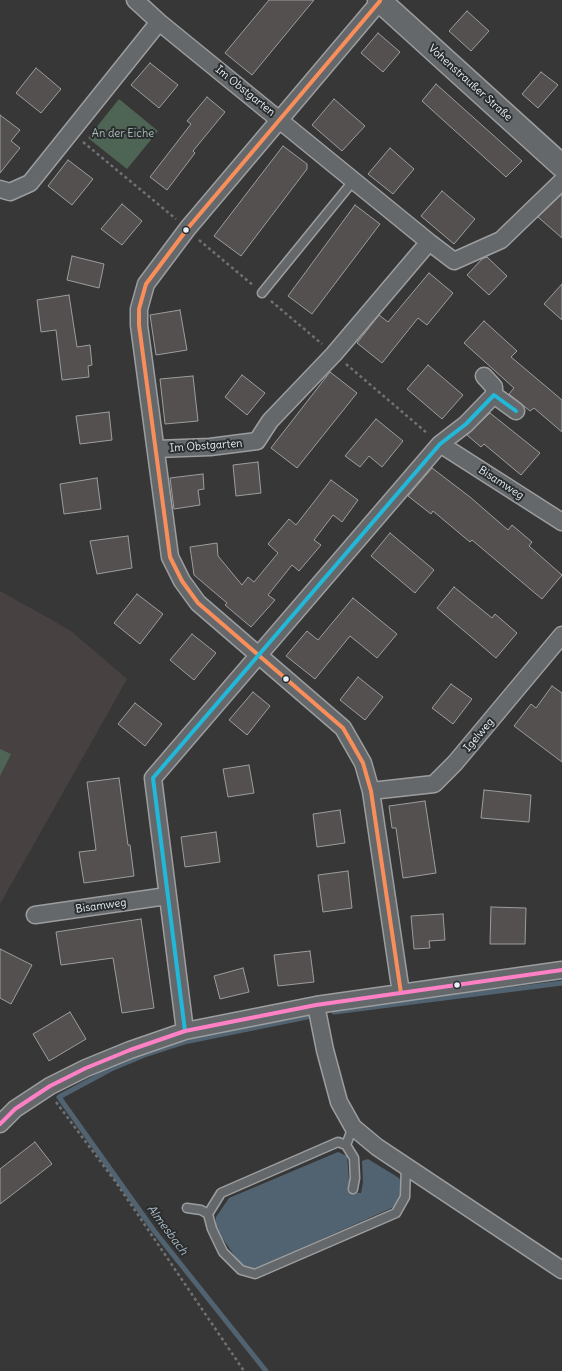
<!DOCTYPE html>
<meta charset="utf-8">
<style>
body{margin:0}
canvas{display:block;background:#383737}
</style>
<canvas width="562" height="1371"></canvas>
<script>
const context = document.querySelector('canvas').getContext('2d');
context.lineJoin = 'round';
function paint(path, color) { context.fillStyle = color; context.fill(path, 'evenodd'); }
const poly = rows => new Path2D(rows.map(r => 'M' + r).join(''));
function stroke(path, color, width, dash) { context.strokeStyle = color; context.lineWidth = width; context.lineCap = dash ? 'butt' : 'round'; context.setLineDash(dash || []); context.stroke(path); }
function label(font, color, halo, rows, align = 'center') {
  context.font = font + ' Delius,sans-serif'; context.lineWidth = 4; context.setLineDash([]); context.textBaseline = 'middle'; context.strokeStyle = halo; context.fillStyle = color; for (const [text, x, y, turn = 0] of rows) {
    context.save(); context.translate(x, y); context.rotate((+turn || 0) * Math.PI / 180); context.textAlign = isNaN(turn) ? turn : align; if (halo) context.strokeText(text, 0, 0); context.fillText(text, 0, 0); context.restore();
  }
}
paint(poly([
 [0,591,71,631,127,679,0,904]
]), '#474241');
paint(poly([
 [119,99,158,131,127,169,88,138],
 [0,749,11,754,0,776]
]), '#4e6454');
paint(poly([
 [338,1152,347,1156,350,1192,361,1193,363,1182,362,1161,368,1159,399,1178,402,1184,401,1194,394,1207,254,1269,241,1265,216,1229,216,1217,229,1198]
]), '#516370');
stroke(poly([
 [334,1012,562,983],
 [266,1371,155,1232,59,1097,111,1069,147,1054,184,1042,307,1017]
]), '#516370', 5);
const building = poly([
 [269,0,314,0,252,75,225,53,269,0],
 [467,11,489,31,471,51,449,31,467,11],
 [378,33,400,52,383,72,361,53,378,33],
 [150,63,178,85,159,108,131,85,150,63],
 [36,68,61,89,41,113,16,93,36,68],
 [541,72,558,85,538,108,522,94,541,72],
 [436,84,522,161,506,177,422,101,436,84],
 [207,97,225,112,193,151,195,153,167,190,150,177,191,124,187,121,207,97],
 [334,99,365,126,342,151,312,125,334,99],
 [0,115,20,130,11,141,20,148,0,173,0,115],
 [283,146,307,164,307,169,241,256,214,236,283,146],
 [390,148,414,169,393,194,368,174,390,148],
 [68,160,93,179,72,205,48,186,68,160],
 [442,191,475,219,454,244,421,216,442,191],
 [562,194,562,238,538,217,562,194],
 [122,204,142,221,122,245,101,229,122,204],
 [355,205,380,224,312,314,288,296,355,205],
 [72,256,104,264,99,288,67,280,72,256],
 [487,257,507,276,489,295,467,275,482,259,487,257],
 [429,273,453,293,427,325,418,318,382,363,357,343,379,315,388,322,429,273],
 [562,284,562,320,544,304,562,284],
 [69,295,77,347,90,345,92,365,88,366,89,377,62,380,56,330,41,332,37,300,69,295],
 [180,310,187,350,156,355,150,315,180,310],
 [484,321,517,351,511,357,562,400,562,432,534,408,530,411,509,394,514,388,464,343,484,321],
 [428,365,463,395,442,419,407,389,428,365],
 [330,372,357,393,297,468,271,448,330,372],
 [242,375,265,393,247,415,225,397,242,375],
 [193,376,198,421,165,424,160,379,193,376],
 [109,412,112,440,80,444,76,416,109,412],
 [490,413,540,453,521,475,484,444,481,447,467,435,490,413],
 [376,419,403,441,382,467,369,456,360,467,345,456,376,419],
 [258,462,261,493,236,496,233,465,258,462],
 [432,468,470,497,508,530,512,525,532,542,529,546,562,575,542,599,472,540,470,542,433,511,431,514,408,496,432,468],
 [203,474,204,489,198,490,200,505,174,509,170,478,203,474],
 [97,478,101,509,64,514,60,484,97,478],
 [331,480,358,500,342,522,333,515,314,540,321,545,299,571,292,565,268,595,275,600,251,627,225,605,227,603,194,575,190,547,217,543,218,556,242,585,248,577,254,582,278,553,268,544,289,519,296,525,331,480],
 [390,533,434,570,415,593,371,556,390,533],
 [128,536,132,568,97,574,90,541,128,536],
 [454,587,492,618,495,614,517,633,496,658,437,608,454,587],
 [137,594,163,614,140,644,114,623,137,594],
 [353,598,397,634,377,658,350,636,315,679,286,656,307,631,318,640,353,598],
 [192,634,216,653,194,680,170,660,192,634],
 [358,677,383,697,365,720,340,700,358,677],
 [451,684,472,699,453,724,432,708,451,684],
 [552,686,562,693,562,762,514,726,531,704,536,708,552,686],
 [253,692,270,706,247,735,229,720,253,692],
 [135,703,162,724,145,746,118,724,135,703],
 [249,765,254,793,228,797,223,769,249,765],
 [119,778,128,845,130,845,134,876,84,883,79,852,96,850,87,782,119,778],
 [484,790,531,795,529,822,481,818,484,790],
 [425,801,436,873,403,878,396,828,392,828,389,806,425,801],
 [340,810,345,843,317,847,313,814,340,810],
 [216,832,220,862,185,867,181,837,216,832],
 [348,871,352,908,323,912,318,875,348,871],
 [491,907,526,908,525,944,490,944,491,907],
 [443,914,445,940,429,941,430,948,414,949,411,916,443,914],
 [141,919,154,1008,122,1013,113,958,61,965,56,932,141,919],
 [0,949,32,965,11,1004,0,998,0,949],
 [310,951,314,982,278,986,274,955,310,951],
 [243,968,249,992,220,999,214,976,243,968],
 [70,1012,86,1039,49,1061,33,1034,70,1012],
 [35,1142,52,1164,0,1204,0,1169,35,1142]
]);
paint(building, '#54504f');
stroke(building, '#9c9d9e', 1);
const lane = poly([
 [262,293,354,180],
 [353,1127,346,1145,338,1142,221,1193,208,1214,212,1229,223,1252,241,1270,255,1274,396,1213,405,1197,406,1166],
 [346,1145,354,1158,355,1178,353,1189],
 [187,1208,201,1210,208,1214]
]);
const street = poly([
 [135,0,159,22,429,242,334,354,270,421,257,441,210,447,156,449],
 [380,1,188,228,146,284,139,309,139,325,170,557,182,581,198,603,343,728,363,763,371,791,401,993],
 [0,189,10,192,30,183,159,22],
 [429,242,454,261,501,240,562,181],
 [484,376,494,387,494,395],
 [440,444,562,522],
 [371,791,434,784,455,763,562,635],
 [35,915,167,896],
 [316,1005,325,1050,339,1102,353,1127,377,1147,562,1270],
 [185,1031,153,778,440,444,466,424,494,395,516,411],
 [0,1124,15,1109,50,1086,86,1068,130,1050,185,1031,316,1005,562,970]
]);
const secondary = poly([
 [379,0,562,166]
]);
stroke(lane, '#9c9d9e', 11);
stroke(street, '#9c9d9e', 19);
stroke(secondary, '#9c9d9e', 25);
stroke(poly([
 [83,142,176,219],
 [199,240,254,286],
 [271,301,322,344],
 [346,364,427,433],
 [56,1102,115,1181,244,1371]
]), '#6f7172', 2.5, [3, 3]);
stroke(lane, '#65686b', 8);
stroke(street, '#65686b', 16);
stroke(secondary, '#65686b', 22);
stroke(poly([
 [380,1,188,228,146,284,139,309,139,325,170,557,182,581,198,603,343,728,363,763,371,791,401,993]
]), '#fa8e5a', 4);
stroke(poly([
 [185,1031,153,778,440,444,466,424,494,395,516,411]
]), '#20b9da', 4);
stroke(poly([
 [0,1124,15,1109,50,1086,86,1068,130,1050,185,1031,316,1005,562,970]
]), '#ff80c5', 4);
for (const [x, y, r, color] of [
 [186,230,3.5,"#e8f1f8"],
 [286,679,3.5,"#e8f1f8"],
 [457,985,3.5,"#e8f1f8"]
]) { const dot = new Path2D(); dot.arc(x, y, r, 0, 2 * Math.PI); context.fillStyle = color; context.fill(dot); stroke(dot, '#2a2d2e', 1.5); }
label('11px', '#e8f1f8', '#2a2d2e', [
 ["Vohenstraußer Straße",470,83,42],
 ["Im Obstgarten",245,91,39],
 ["Im Obstgarten",206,446,-4],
 ["Bisamweg",501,483,33],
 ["Igelweg",479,735,-50],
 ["Bisamweg",101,906,-8]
]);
label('11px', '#acbbb8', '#2a2d2e', [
 ["An der Eiche",123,134]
]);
label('italic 12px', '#acbac4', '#2a2d2e', [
 ["Almesbach",167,1230,53]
]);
</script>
